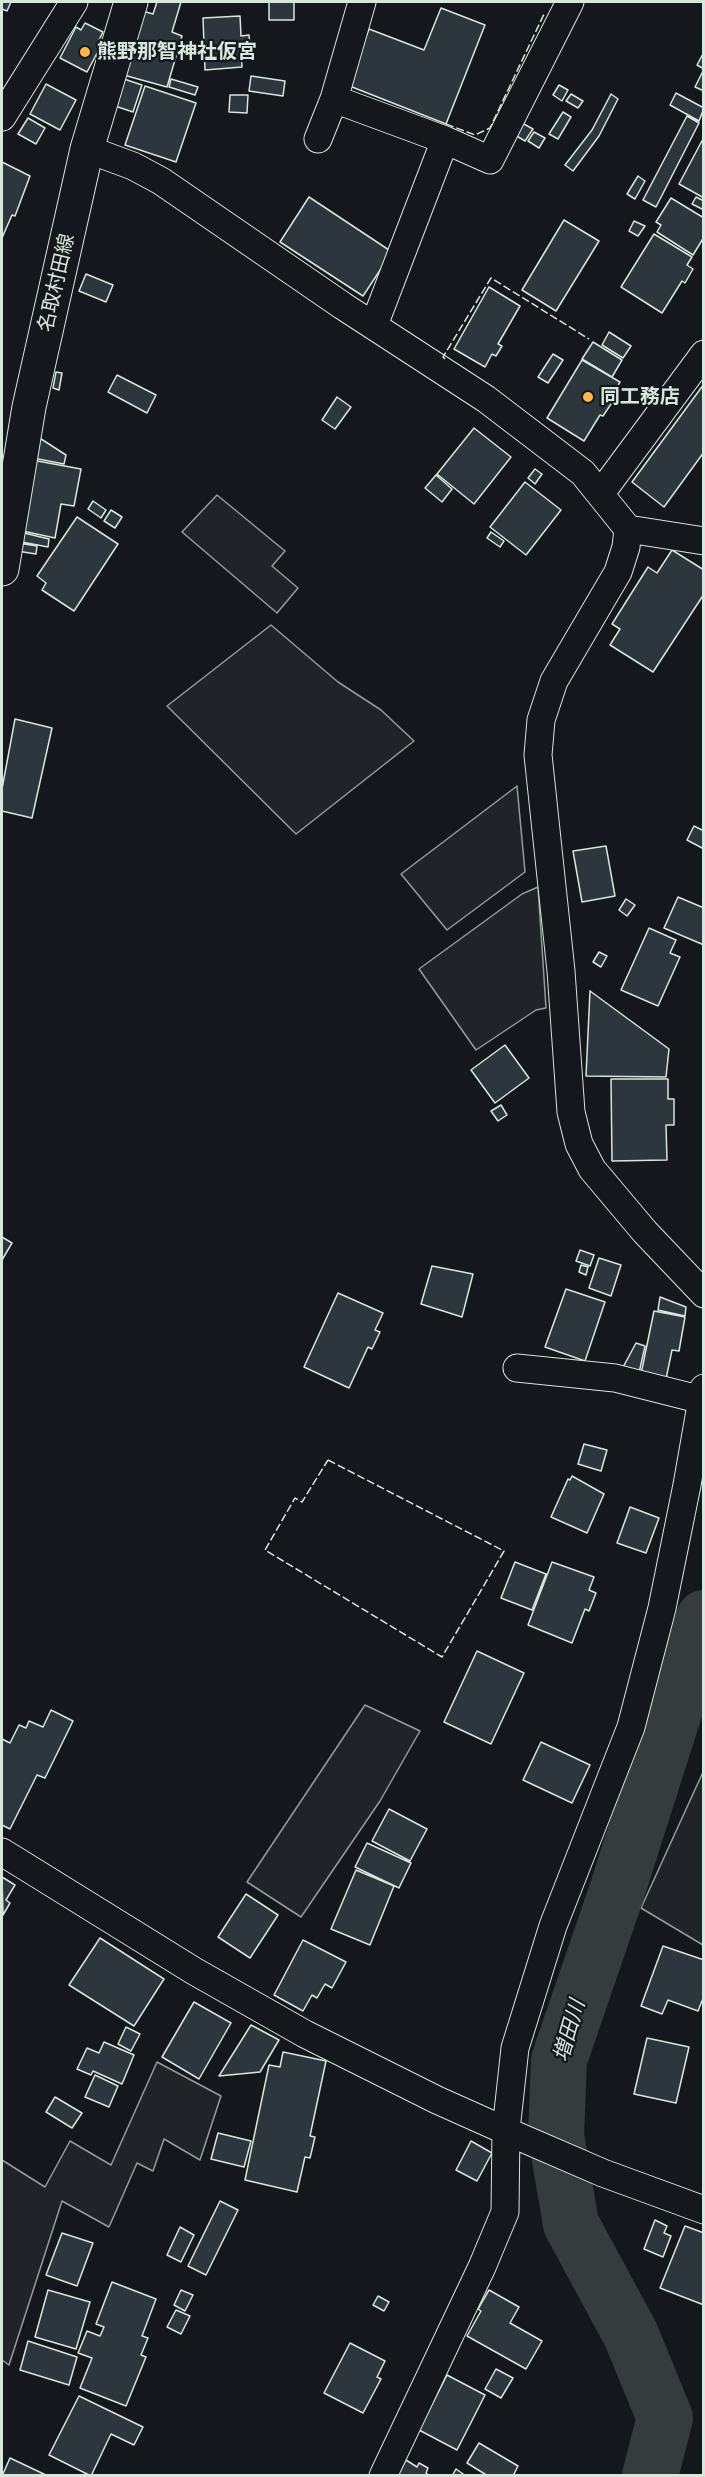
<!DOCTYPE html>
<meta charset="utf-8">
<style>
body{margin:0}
#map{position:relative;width:705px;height:2477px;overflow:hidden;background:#14181c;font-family:Lora,serif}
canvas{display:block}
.frame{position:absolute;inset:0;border:3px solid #d8e6dc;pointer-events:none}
</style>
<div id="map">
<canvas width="705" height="2477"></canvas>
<div class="frame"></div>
</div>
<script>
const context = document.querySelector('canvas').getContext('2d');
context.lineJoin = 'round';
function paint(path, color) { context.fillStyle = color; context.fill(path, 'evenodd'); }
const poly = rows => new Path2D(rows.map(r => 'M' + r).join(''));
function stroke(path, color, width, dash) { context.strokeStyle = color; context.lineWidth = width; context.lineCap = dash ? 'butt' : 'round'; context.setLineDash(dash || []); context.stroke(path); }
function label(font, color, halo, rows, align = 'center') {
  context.font = font + ' Lora,"Noto Sans JP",serif'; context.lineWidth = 4.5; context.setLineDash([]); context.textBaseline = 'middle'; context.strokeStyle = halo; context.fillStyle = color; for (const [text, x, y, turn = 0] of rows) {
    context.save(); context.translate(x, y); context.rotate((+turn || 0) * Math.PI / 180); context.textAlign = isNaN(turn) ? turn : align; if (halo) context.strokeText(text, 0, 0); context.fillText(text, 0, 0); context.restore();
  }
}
const green = poly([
 [217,495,285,551,272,566,298,588,277,613,182,532,217,495],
 [271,625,338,682,381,710,414,741,296,834,167,706,271,625],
 [517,786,525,872,447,930,401,874,517,786],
 [538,887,546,1008,536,1010,476,1050,419,969,522,894,538,887],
 [365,1705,420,1731,380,1801,301,1917,247,1882,365,1705],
 [703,1772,703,1945,641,1908,703,1772],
 [157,2062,221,2096,200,2160,164,2139,153,2171,137,2163,109,2227,62,2201,9,2365,2,2360,2,2160,45,2187,70,2141,111,2165,157,2062]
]);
paint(green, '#202428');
stroke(green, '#939e99', 1.5);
stroke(poly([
 [650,2476,665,2418,631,2335,571,2224,556,2136,559,2060,617,1891,704,1618]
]), '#363b3e', 56);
const building = poly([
 [2,2,11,2,7,11,2,9,2,2],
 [157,2,181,2,172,32,182,36,167,87,120,74,139,10,153,14,157,2],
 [269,2,294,2,294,20,269,20,269,2],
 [441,8,485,25,446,124,347,85,369,29,424,50,441,8],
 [240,16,241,36,249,35,250,45,241,46,242,67,205,70,203,18,240,16],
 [85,23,103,32,99,40,103,42,87,72,60,58,76,27,81,30,85,23],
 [704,52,704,69,697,65,704,52],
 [703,71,704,71,704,91,695,87,703,71],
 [251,76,285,81,283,96,249,91,251,76],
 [118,77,142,85,133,112,109,104,118,77],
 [171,79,198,87,195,95,169,87,171,79],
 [46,84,76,100,60,130,30,114,46,84],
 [559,85,568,90,562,101,553,95,559,85],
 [145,86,196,103,176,162,125,145,145,86],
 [676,93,704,108,699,121,670,105,676,93],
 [571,94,583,101,578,108,566,101,571,94],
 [611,94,618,99,599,136,573,171,565,165,592,130,611,94],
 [230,95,248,95,247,113,229,112,230,95],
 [563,112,571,117,558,139,549,134,563,112],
 [687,116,699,123,656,207,643,200,687,116],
 [28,118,45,128,36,144,18,134,28,118],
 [522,123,533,129,525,141,515,135,522,123],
 [534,132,545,138,539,148,528,141,534,132],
 [704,137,704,198,679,184,704,137],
 [2,162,30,176,15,216,12,215,2,238,2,162],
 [638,176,645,181,635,199,627,194,638,176],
 [309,197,392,252,363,296,280,242,309,197],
 [696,197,704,201,704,210,692,204,696,197],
 [671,198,704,218,704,237,693,255,657,232,661,225,656,222,671,198],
 [564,220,599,241,556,311,522,290,564,220],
 [634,221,645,226,638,236,629,231,634,221],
 [654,234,692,257,687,265,693,269,685,283,682,281,662,313,621,287,654,234],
 [86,274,113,285,106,302,79,291,86,274],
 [489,287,520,306,498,344,502,346,496,356,492,354,485,367,454,349,489,287],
 [609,332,631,346,623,358,602,345,609,332],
 [593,342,622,360,612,377,582,359,593,342],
 [553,354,563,360,548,383,538,377,553,354],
 [582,360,620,382,610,399,613,401,603,416,600,415,584,441,547,418,582,360],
 [56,372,62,373,59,390,53,388,56,372],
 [117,375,156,395,147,413,108,392,117,375],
 [704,384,704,452,664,507,632,482,704,384],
 [337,397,351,407,335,429,322,420,337,397],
 [474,428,511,457,474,504,437,474,474,428],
 [38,437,66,455,64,464,33,458,38,437],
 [32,460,81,469,74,506,61,504,55,538,18,530,32,460],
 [535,469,542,474,535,484,528,478,535,469],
 [436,475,452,489,442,502,425,488,436,475],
 [525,482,561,510,526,555,490,527,525,482],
 [93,501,106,510,101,518,88,509,93,501],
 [111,510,122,517,115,528,104,521,111,510],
 [77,517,118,544,74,611,42,590,46,583,37,576,77,517],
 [491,532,504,541,500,547,487,538,491,532],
 [24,533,49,539,48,547,22,542,24,533],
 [18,543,37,546,36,554,17,551,18,543],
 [672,550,704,570,704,594,653,672,610,645,620,629,612,624,648,567,657,573,672,550],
 [15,719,52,728,32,818,2,811,2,789,15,719],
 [694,826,704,831,704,849,687,840,694,826],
 [606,846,615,896,582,902,573,851,606,846],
 [678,897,704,908,704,945,664,928,678,897],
 [626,899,635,905,627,916,619,910,626,899],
 [649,928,676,940,670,953,680,957,658,1006,621,990,649,928],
 [599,952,607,956,601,967,593,962,599,952],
 [590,991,669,1049,666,1077,586,1076,590,991],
 [505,1045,529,1078,495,1103,471,1070,505,1045],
 [611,1079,668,1079,668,1099,674,1099,674,1125,666,1125,667,1160,612,1161,611,1079],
 [501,1105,507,1115,498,1121,491,1111,501,1105],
 [2,1237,12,1243,2,1260,2,1237],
 [580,1250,594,1255,590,1266,576,1261,580,1250],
 [599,1258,621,1265,611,1296,589,1288,599,1258],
 [581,1265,588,1267,586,1275,579,1272,581,1265],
 [432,1266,473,1274,462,1317,421,1304,432,1266],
 [566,1289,605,1302,585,1361,545,1347,566,1289],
 [338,1293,383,1313,375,1330,380,1332,372,1349,368,1347,349,1388,304,1367,338,1293],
 [660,1297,686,1307,685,1316,658,1310,660,1297],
 [654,1311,685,1317,679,1351,672,1350,666,1379,641,1374,654,1311],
 [636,1343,645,1346,639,1373,621,1371,636,1343],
 [584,1444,607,1450,601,1471,578,1464,584,1444],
 [572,1476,604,1494,587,1533,551,1517,568,1479,570,1480,572,1476],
 [630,1507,659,1518,646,1553,617,1543,630,1507],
 [515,1562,546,1574,532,1610,501,1598,515,1562],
 [552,1562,594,1577,589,1590,596,1593,589,1611,585,1609,572,1643,528,1625,552,1562],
 [477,1651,524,1673,491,1744,444,1722,477,1651],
 [51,1710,73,1721,45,1778,37,1775,10,1829,2,1825,2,1739,10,1743,19,1725,26,1728,29,1721,43,1727,51,1710],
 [541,1742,590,1765,572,1803,523,1780,541,1742],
 [389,1809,427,1829,410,1861,372,1841,389,1809],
 [367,1843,411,1863,399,1888,355,1867,367,1843],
 [356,1870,394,1886,370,1945,331,1929,356,1870],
 [2,1877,15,1885,6,1900,10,1903,3,1915,2,1877],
 [246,1894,278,1915,250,1958,218,1937,246,1894],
 [100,1938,164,1979,134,2026,69,1985,100,1938],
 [303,1940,346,1962,332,1988,325,1984,317,1998,312,1995,303,2011,274,1995,303,1940],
 [663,1946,704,1960,704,1996,698,2011,668,2000,662,2014,641,2006,663,1946],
 [194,2002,231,2023,199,2079,162,2057,194,2002],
 [251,2025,279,2040,260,2072,219,2076,251,2025],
 [126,2027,140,2034,131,2051,118,2044,126,2027],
 [647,2038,689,2047,676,2103,634,2094,647,2038],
 [104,2042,134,2055,122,2084,93,2071,91,2075,77,2069,87,2048,99,2053,104,2042],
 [283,2052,326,2061,310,2136,315,2137,310,2158,305,2157,297,2192,245,2180,269,2065,280,2067,283,2052],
 [95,2075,118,2086,109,2107,85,2097,95,2075],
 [55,2097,82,2113,72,2128,46,2112,55,2097],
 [218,2133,251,2141,244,2167,211,2159,218,2133],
 [471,2141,492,2153,477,2181,456,2170,471,2141],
 [220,2201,238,2210,206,2275,188,2266,220,2201],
 [655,2220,667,2226,664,2233,671,2236,663,2257,644,2249,655,2220],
 [685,2226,704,2233,704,2305,660,2288,685,2226],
 [180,2227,194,2235,181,2262,167,2255,180,2227],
 [62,2233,93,2243,77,2286,46,2275,62,2233],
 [112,2282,156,2299,142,2336,148,2338,141,2355,146,2357,126,2406,80,2388,92,2358,78,2353,87,2331,100,2336,104,2327,96,2324,112,2282],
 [48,2290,90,2302,76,2349,35,2337,48,2290],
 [181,2290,193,2295,185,2311,174,2305,181,2290],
 [489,2290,519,2307,510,2323,542,2341,526,2369,467,2336,481,2311,478,2309,489,2290],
 [378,2296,389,2302,384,2311,373,2305,378,2296],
 [176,2310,190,2316,181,2334,167,2327,176,2310],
 [28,2341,77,2357,69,2385,20,2370,28,2341],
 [350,2343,385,2361,377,2377,381,2379,363,2413,324,2393,350,2343],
 [496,2369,513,2378,501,2398,485,2389,496,2369],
 [447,2375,485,2395,457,2450,419,2430,447,2375],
 [79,2396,143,2427,134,2445,111,2434,91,2476,49,2455,79,2396],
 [479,2443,518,2466,513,2476,488,2476,467,2463,479,2443],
 [10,2458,48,2476,2,2476,10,2458],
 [406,2460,417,2467,419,2463,428,2468,426,2473,430,2476,397,2476,406,2460],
 [456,2469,466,2476,452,2476,456,2469]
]);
paint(building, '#2c363c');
stroke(building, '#d8e6dc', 1.5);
const street = poly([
 [362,2,334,99,445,140,374,325],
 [2,117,74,2],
 [318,139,334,99],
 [445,140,490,160,570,2],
 [87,149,133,166,161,181,343,306,486,399,583,473,628,529,704,541],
 [601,493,704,354],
 [628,529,626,547,618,572,554,681,541,720,538,755,561,971,571,1112,579,1144,592,1169,645,1232,704,1294],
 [517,1368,615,1378,702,1400],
 [2,1852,194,1971,305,2034,437,2100,522,2138,603,2173,704,2210],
 [383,2476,482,2267,505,2212,506,2130,515,2048,553,1926,631,1727,662,1608,687,1485,704,1388]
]);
const secondary = poly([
 [2,569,29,407,87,149,131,2]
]);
stroke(street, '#d8e6dc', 29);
stroke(secondary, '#d8e6dc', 35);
stroke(street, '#14181c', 27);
stroke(secondary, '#14181c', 33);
stroke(poly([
 [446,124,475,135,490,128,545,12],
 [445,359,443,357,491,278,589,339],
 [328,1460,504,1551,442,1657,265,1550,295,1498,302,1502,328,1460]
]), '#d8e6dc', 1.5, [8, 3]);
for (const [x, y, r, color] of [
 [85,52,6,"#ffb74d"],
 [588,397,6,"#ffb74d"]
]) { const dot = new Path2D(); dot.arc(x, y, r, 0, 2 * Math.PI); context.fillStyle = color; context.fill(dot); stroke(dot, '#14181c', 2); }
label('bold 20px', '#d8e6dc', '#14181c', [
 ["熊野那智神社仮宮",97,52],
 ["同工務店",600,397]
], 'left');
label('20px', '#d8e6dc', '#14181c', [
 ["名取村田線",57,283,-77]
]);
label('italic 21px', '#d8e6dc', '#14181c', [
 ["増田川",570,2031,-74]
]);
</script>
